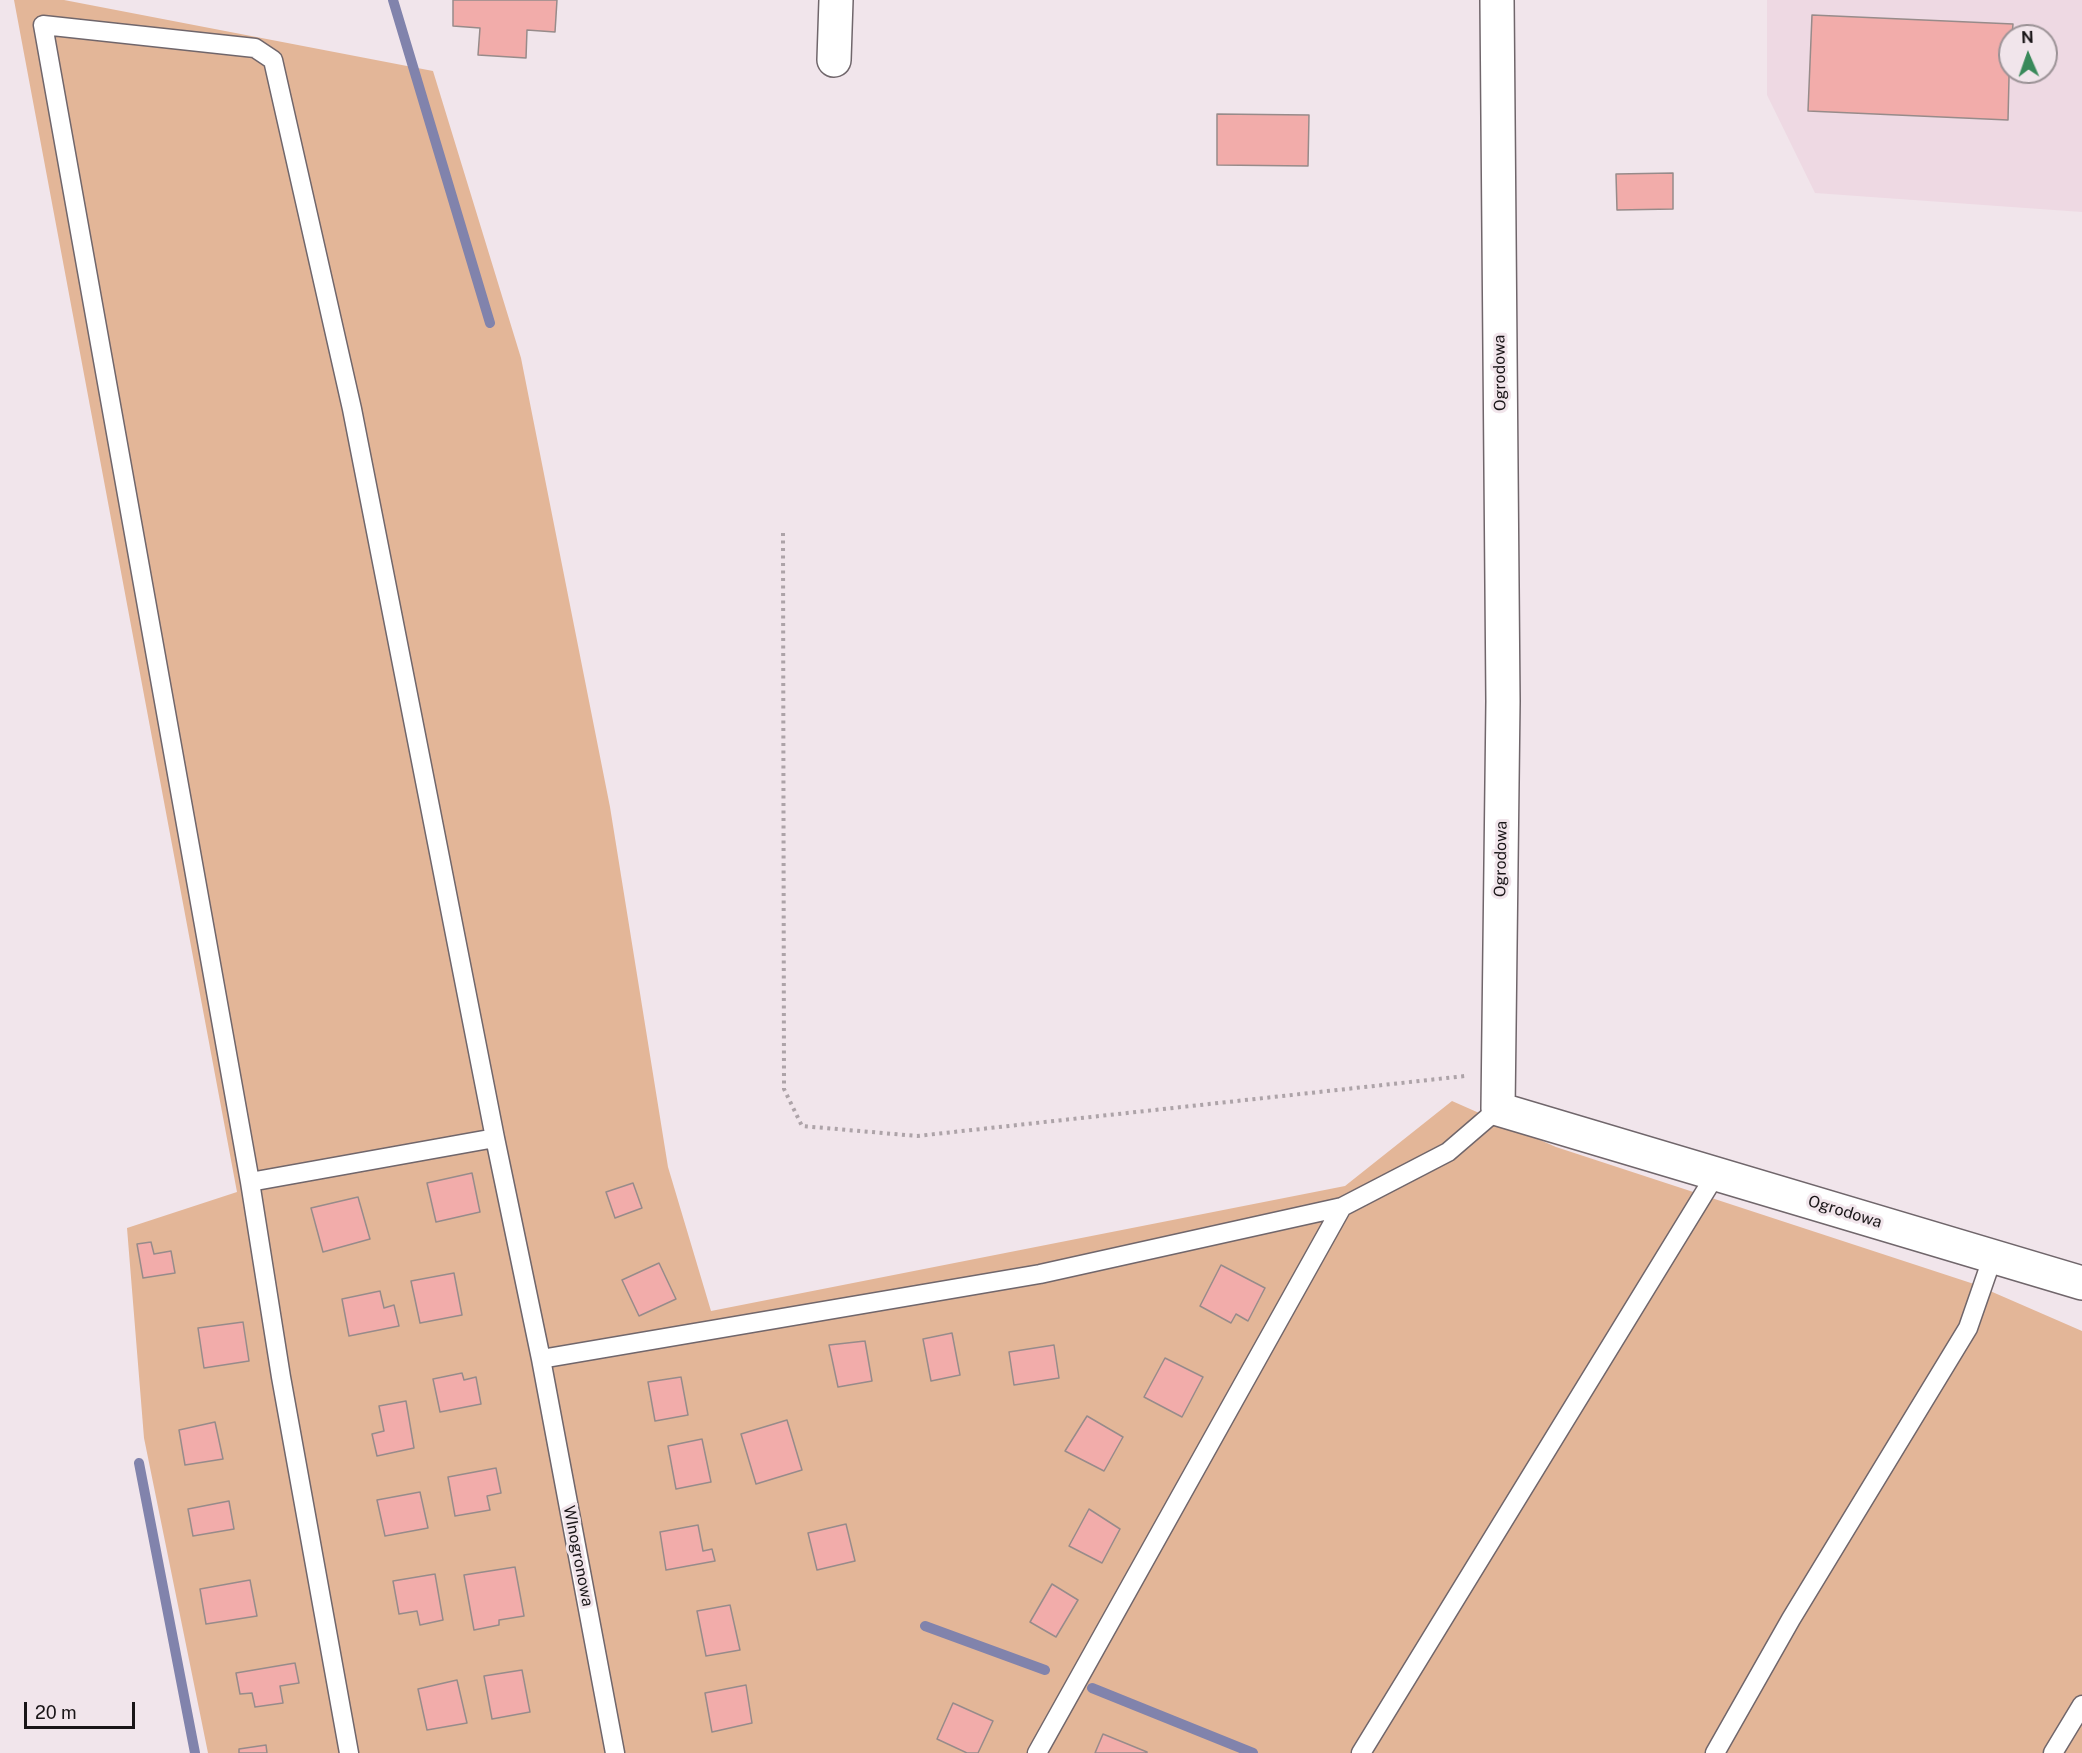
<!DOCTYPE html>
<style>
body{margin:0}
#map{position:relative;width:2082px;height:1753px;overflow:hidden;background:#f1e5eb;font-family:"Public Sans",sans-serif}
canvas{display:block}
.north{position:absolute;left:1998px;top:24px;width:60px;height:60px;box-sizing:border-box;background:#f1e5eb;border:2px solid #9b9296;border-radius:50%;rotate:358deg;font-size:16px;font-weight:700;line-height:24px;text-align:center;color:#191517}
.north::after{content:'';display:block;margin:auto;width:21px;height:27px;background:#39895a;clip-path:polygon(50% 0,100% 100%,50% 72%,0 100%)}
.scale{position:absolute;left:24px;top:1702px;width:111px;height:27px;box-sizing:border-box;border:3px solid #191517;border-top:0;padding-left:8px;font-size:18px;line-height:21px;white-space:nowrap;color:#191517;-webkit-text-stroke:4px #f1e5eb;paint-order:stroke}
</style>
<div id="map">
<canvas width="2082" height="1753"></canvas>
<div class="north">N</div>
<div class="scale">20 m</div>
</div>
<script>
const context = document.querySelector('canvas').getContext('2d');
context.lineJoin = 'round';
function paint(path, color) { context.fillStyle = color; context.fill(path, 'evenodd'); }
const poly = rows => new Path2D(rows.map(r => 'M' + r).join(''));
function stroke(path, color, width, dash) { context.strokeStyle = color; context.lineWidth = width; context.lineCap = dash ? 'butt' : 'round'; context.setLineDash(dash || []); context.stroke(path); }
function label(font, color, halo, rows, align = 'center') {
  context.font = font + ' "Public Sans",sans-serif'; context.lineWidth = 6; context.setLineDash([]); context.textBaseline = 'middle'; context.strokeStyle = halo; context.fillStyle = color; for (const [text, x, y, turn = 0] of rows) {
    context.save(); context.translate(x, y); context.rotate((+turn || 0) * Math.PI / 180); context.textAlign = isNaN(turn) ? turn : align; if (halo) context.strokeText(text, 0, 0); context.fillText(text, 0, 0); context.restore();
  }
}
paint(poly([
 [1767,0,2082,0,2082,212,1815,193,1767,95],
 [2010,36,2046,36,2046,72,2010,72]
]), '#eed9e3');
paint(poly([
 [14,0,64,0,433,71,521,358,610,807,668,1167,711,1311,1345,1186,1452,1101,1556,1147,1974,1284,2082,1331,2082,1753,208,1753,144,1438,127,1228,237,1192]
]), '#e3b698');
stroke(poly([
 [393,0,490,323],
 [139,1463,195,1753],
 [925,1626,1045,1670],
 [1092,1688,1253,1753]
]), '#8183ac', 10);
const building = poly([
 [453,0,557,0,555,32,527,30,526,58,478,55,480,28,453,26,453,0],
 [1812,15,2013,24,2012,36,2010,36,2008,120,1808,111,1812,15],
 [1217,114,1309,115,1308,166,1217,165,1217,114],
 [1673,173,1673,209,1617,210,1616,174,1673,173],
 [472,1173,480,1212,436,1222,427,1183,472,1173],
 [633,1183,642,1208,615,1218,606,1192,633,1183],
 [358,1197,370,1239,323,1252,311,1208,358,1197],
 [151,1242,154,1254,171,1251,175,1273,143,1278,137,1244,151,1242],
 [659,1263,676,1299,639,1316,622,1280,659,1263],
 [1221,1265,1265,1288,1248,1321,1236,1314,1231,1323,1200,1306,1221,1265],
 [454,1273,462,1315,420,1323,411,1281,454,1273],
 [380,1291,384,1308,394,1305,399,1326,349,1336,342,1299,380,1291],
 [243,1322,249,1361,204,1368,198,1328,243,1322],
 [952,1333,960,1375,931,1381,923,1339,952,1333],
 [865,1341,872,1381,838,1387,829,1345,865,1341],
 [1054,1345,1059,1378,1014,1385,1009,1352,1054,1345],
 [1165,1358,1203,1377,1182,1417,1144,1397,1165,1358],
 [462,1373,464,1380,476,1377,481,1404,440,1412,433,1379,462,1373],
 [681,1377,688,1415,655,1421,648,1382,681,1377],
 [406,1401,414,1448,377,1456,372,1434,384,1431,379,1406,406,1401],
 [1087,1416,1123,1437,1104,1471,1065,1451,1087,1416],
 [787,1420,802,1470,756,1484,741,1434,787,1420],
 [215,1422,223,1459,185,1465,179,1430,215,1422],
 [702,1439,711,1482,676,1489,668,1446,702,1439],
 [496,1468,501,1493,487,1496,490,1510,455,1516,448,1477,496,1468],
 [420,1492,428,1528,385,1536,377,1500,420,1492],
 [229,1501,234,1529,193,1536,188,1509,229,1501],
 [1089,1509,1120,1529,1102,1563,1069,1546,1089,1509],
 [846,1524,855,1561,817,1570,808,1533,846,1524],
 [698,1525,703,1551,712,1549,715,1561,666,1570,660,1532,698,1525],
 [515,1567,524,1616,499,1620,499,1625,474,1630,464,1575,515,1567],
 [435,1574,443,1620,420,1625,417,1611,399,1614,393,1581,435,1574],
 [250,1580,257,1616,206,1624,200,1589,250,1580],
 [1052,1584,1078,1600,1056,1637,1030,1622,1052,1584],
 [730,1605,740,1650,706,1656,697,1611,730,1605],
 [295,1663,299,1683,280,1686,283,1703,255,1707,252,1693,240,1694,236,1673,295,1663],
 [522,1670,530,1712,492,1719,484,1676,522,1670],
 [457,1680,467,1723,427,1730,418,1689,457,1680],
 [746,1685,752,1723,712,1732,705,1693,746,1685],
 [953,1703,993,1721,978,1753,967,1753,937,1739,953,1703],
 [1103,1734,1147,1752,1147,1753,1095,1753,1103,1734],
 [266,1745,267,1753,239,1753,239,1749,266,1745]
]);
paint(building, '#f2acaa');
stroke(building, '#978b8a', 1.5);
const lane = poly([
 [250,1182,495,1138,541,1359,615,1753],
 [541,1359,1040,1274,1342,1207,1448,1152,1498,1109],
 [349,1753,281,1377,250,1182,43,25,255,48,273,60,352,409,495,1138],
 [1037,1753,1342,1207],
 [1361,1753,1716,1174],
 [1715,1753,1791,1619,1968,1328,1993,1256],
 [2053,1753,2082,1705]
]);
const street = poly([
 [1497,0,1503,701,1498,1109,2082,1283],
 [834,60,836,0]
]);
stroke(lane, '#70666b', 21);
stroke(street, '#70666b', 36);
stroke(poly([
 [783,533,784,1089,802,1126,917,1136,1465,1076]
]), '#ada3a8', 4, [3, 4.5]);
stroke(lane, '#fff', 18);
stroke(street, '#fff', 33);
label('16px', '#191517', '#f1e5eb', [
 ["Ogrodowa",1500,373,-91],
 ["Ogrodowa",1501,859,-89],
 ["Ogrodowa",1845,1212,17],
 ["WInogronowa",578,1556,79]
]);
</script>
